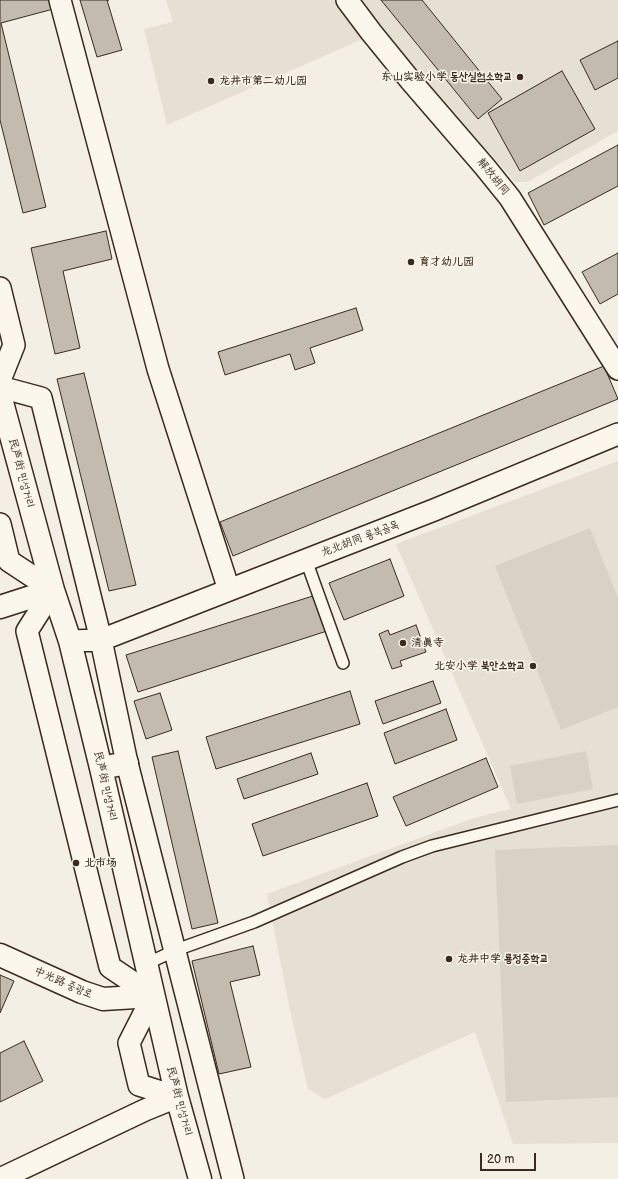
<!DOCTYPE html>
<meta charset="utf-8">
<style>
body{margin:0}
#map{position:relative;width:618px;height:1179px;overflow:hidden;background:#f3efe4;font-family:"Balsamiq Sans",sans-serif}
canvas{display:block}
.scale{position:absolute;left:480px;top:1153px;width:56px;height:18px;box-sizing:border-box;border:2px solid #3b2a1e;border-top:0;padding-left:5px;font-size:12px;line-height:14px;white-space:nowrap;color:#3b2a1e;-webkit-text-stroke:3px #fbf7ec;paint-order:stroke}
</style>
<div id="map">
<canvas width="618" height="1179"></canvas>
<div class="scale">20 m</div>
</div>
<script>
const context = document.querySelector('canvas').getContext('2d');
context.lineJoin = 'round';
function paint(path, color) { context.fillStyle = color; context.fill(path, 'evenodd'); }
const poly = rows => new Path2D(rows.map(r => 'M' + r).join(''));
function stroke(path, color, width, dash) { context.strokeStyle = color; context.lineWidth = width; context.lineCap = dash ? 'butt' : 'round'; context.setLineDash(dash || []); context.stroke(path); }
function label(font, color, halo, rows, align = 'center') {
  context.font = font + ' "Balsamiq Sans","LXGW WenKai TC","Poor Story",sans-serif'; context.lineWidth = 3; context.setLineDash([]); context.textBaseline = 'middle'; context.strokeStyle = halo; context.fillStyle = color; for (const [text, x, y, turn = 0] of rows) {
    context.save(); context.translate(x, y); context.rotate((+turn || 0) * Math.PI / 180); context.textAlign = isNaN(turn) ? turn : align; if (halo) context.strokeText(text, 0, 0); context.fillText(text, 0, 0); context.restore();
  }
}
paint(poly([
 [166,0,338,0,365,38,167,125,144,29,173,22],
 [357,0,618,0,618,131,527,182,515,182,375,23],
 [618,461,618,1143,513,1144,475,1032,325,1099,308,1089,290,1010,267,894,474,818,511,809,396,544]
]), '#e5dfd4');
paint(poly([
 [590,528,618,598,618,707,561,730,495,566],
 [586,751,593,789,517,804,510,766],
 [618,845,618,1097,506,1102,495,850]
]), '#d8d1c6');
const building = poly([
 [0,0,55,0,57,8,1,23,46,207,23,213,0,120,0,0],
 [80,0,109,0,107,0,122,50,97,57,80,0],
 [381,0,422,0,502,99,478,119,381,0],
 [618,41,618,78,595,90,580,60,618,41],
 [562,71,595,129,520,171,488,113,562,71],
 [618,145,618,186,544,225,528,193,618,145],
 [106,231,112,259,63,271,80,348,55,354,31,248,106,231],
 [618,253,618,294,600,304,582,272,618,253],
 [356,308,363,330,310,348,315,363,295,370,290,354,225,375,218,352,356,308],
 [604,366,618,399,233,556,220,522,604,366],
 [84,373,136,585,109,591,57,379,84,373],
 [390,559,404,596,344,620,329,583,390,559],
 [316,595,327,631,138,692,126,655,316,595],
 [416,625,426,652,400,661,402,666,392,669,379,634,388,630,390,635,416,625],
 [433,681,441,703,383,724,375,701,433,681],
 [350,691,360,724,216,769,206,737,350,691],
 [160,693,172,730,146,739,134,701,160,693],
 [446,709,457,740,395,764,384,733,446,709],
 [178,751,218,923,192,929,152,757,178,751],
 [311,753,318,774,244,799,237,779,311,753],
 [486,758,498,787,406,826,393,797,486,758],
 [367,783,378,816,263,856,252,824,367,783],
 [253,946,260,975,230,982,251,1067,219,1074,192,961,253,946],
 [0,975,14,981,0,1013,0,975],
 [24,1041,43,1081,0,1102,0,1053,24,1041]
]);
paint(building, '#c3bbb0');
stroke(building, '#3b2a1e', 1);
const lane = poly([
 [306,560,343,663],
 [146,964,176,950,254,922,402,857,432,846,618,800]
]);
const street = poly([
 [60,0,158,369,229,590],
 [347,0,371,32,410,80,485,167,510,198,618,369],
 [0,288,14,345,0,380],
 [0,387,41,398,101,640,127,763,233,1179],
 [0,524,9,561,53,590,27,631,110,967,153,996,129,1043,139,1085,177,1097],
 [70,641,101,640,434,510,618,434],
 [0,1179,145,1110,177,1097]
]);
const secondary = poly([
 [0,395,53,590,70,641,101,768,177,1097,200,1179],
 [0,607,53,590],
 [101,768,127,763],
 [0,955,82,992,103,999,153,996]
]);
stroke(lane, '#3b2a1e', 14);
stroke(street, '#3b2a1e', 24);
stroke(secondary, '#3b2a1e', 25);
stroke(lane, '#fbf7ec', 11);
stroke(street, '#fbf7ec', 21);
stroke(secondary, '#fbf7ec', 22);
for (const [x, y, r, color] of [
 [520,77,4,"#3b2a1e"],
 [211,81,4,"#3b2a1e"],
 [411,262,4,"#3b2a1e"],
 [403,643,4,"#3b2a1e"],
 [533,666,4,"#3b2a1e"],
 [76,863,4,"#3b2a1e"],
 [449,959,4,"#3b2a1e"]
]) { const dot = new Path2D(); dot.arc(x, y, r, 0, 2 * Math.PI); context.fillStyle = color; context.fill(dot); stroke(dot, '#fbf7ec', 1.5); }
label('bold 11px', '#3b2a1e', '#fbf7ec', [
 ["东山实验小学 동산실험소학교",512,77,"right"],
 ["龙井市第二幼儿园",219,81],
 ["育才幼儿园",419,262],
 ["清真寺",411,643],
 ["北安小学 북안소학교",525,666,"right"],
 ["北市场",84,863],
 ["龙井中学 룡정중학교",457,959]
], 'left');
label('11px', '#3b2a1e', '#fbf7ec', [
 ["解放胡同",493,177,51],
 ["民声街 민성거리",21,473,75],
 ["龙北胡同 룡북골목",360,539,-21],
 ["民声街 민성거리",105,786,77],
 ["中光路 중광로",63,983,23],
 ["民声街 민성거리",179,1101,75]
]);
</script>
